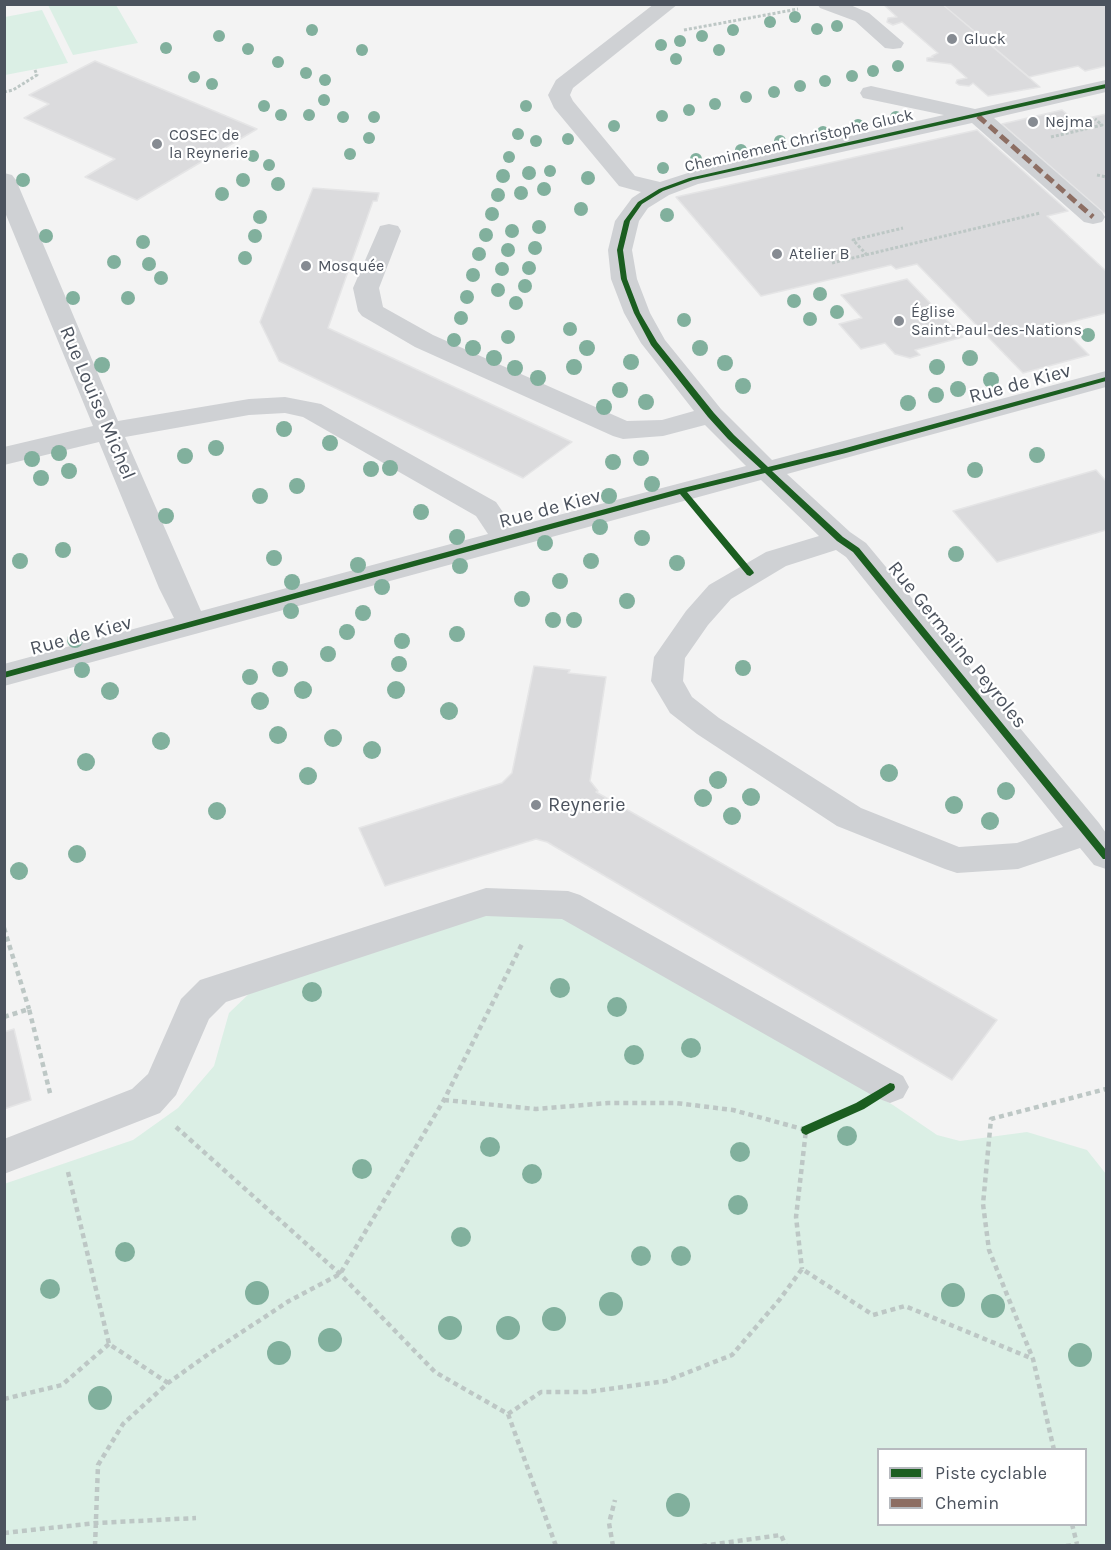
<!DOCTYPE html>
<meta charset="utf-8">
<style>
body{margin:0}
#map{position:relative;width:1111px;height:1550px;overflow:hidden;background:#f3f3f3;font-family:Karla,sans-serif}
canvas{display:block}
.frame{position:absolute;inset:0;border:6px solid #4c535e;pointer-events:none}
.legend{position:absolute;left:877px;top:1448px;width:210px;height:78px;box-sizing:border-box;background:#fff;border:2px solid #b7babf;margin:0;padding:8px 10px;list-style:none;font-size:18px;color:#4c535e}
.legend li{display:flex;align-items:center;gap:12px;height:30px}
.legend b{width:30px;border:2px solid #b7babf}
</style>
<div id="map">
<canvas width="1111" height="1550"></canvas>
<div class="frame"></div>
<ul class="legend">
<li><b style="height:8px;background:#1b5e20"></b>Piste cyclable</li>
<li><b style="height:8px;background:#8d6e63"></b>Chemin</li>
</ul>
</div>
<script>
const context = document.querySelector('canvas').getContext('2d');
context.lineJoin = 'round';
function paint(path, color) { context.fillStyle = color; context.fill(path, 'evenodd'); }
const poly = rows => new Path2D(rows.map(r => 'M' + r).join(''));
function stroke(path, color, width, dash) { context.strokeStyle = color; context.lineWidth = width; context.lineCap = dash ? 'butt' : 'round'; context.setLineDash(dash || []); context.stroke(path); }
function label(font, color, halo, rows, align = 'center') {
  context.font = font + ' Karla,sans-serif'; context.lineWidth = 4.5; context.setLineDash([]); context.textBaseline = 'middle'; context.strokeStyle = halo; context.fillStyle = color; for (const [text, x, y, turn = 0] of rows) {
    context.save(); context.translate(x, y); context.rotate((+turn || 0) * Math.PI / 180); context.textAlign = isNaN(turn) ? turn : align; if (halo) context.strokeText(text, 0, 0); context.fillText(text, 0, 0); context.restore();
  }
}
paint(poly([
 [48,5,116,5,138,43,73,55],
 [42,10,68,63,5,75,5,17],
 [491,913,570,919,893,1105,937,1135,960,1141,1027,1132,1087,1150,1106,1174,1106,1545,5,1545,4,1184,133,1140,178,1108,214,1066,229,1013,256,987],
 [878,1450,1086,1450,1086,1524,878,1524]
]), '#dbefe5');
const building = poly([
 [883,4,942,4,1040,87,988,96,973,83,969,86,959,85,956,83,957,80,967,78,951,64,927,61,927,58,933,57,932,56,938,53,902,22,893,25,887,22,888,18,897,17,883,4],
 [942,4,1106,4,1106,66,1085,71,1078,66,1029,77,942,4],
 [95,61,257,129,137,200,85,177,115,159,24,118,49,104,29,95,95,61],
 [1062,110,1075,121,1106,114,1106,212,1104,213,1002,124,1062,110],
 [977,130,1068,211,1047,216,1106,271,1106,313,1059,325,1089,355,1023,373,917,264,896,269,891,265,761,296,676,197,977,130],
 [313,188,379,193,377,201,373,201,328,328,572,442,523,478,279,361,260,322,313,188],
 [907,279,963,337,915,350,920,355,910,358,895,354,885,343,861,349,839,324,862,318,841,295,907,279],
 [1096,470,1106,481,1106,530,997,562,953,511,1096,470],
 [534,666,570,670,568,673,606,677,590,781,598,791,596,792,997,1020,952,1080,547,842,536,839,385,886,359,828,502,783,512,773,534,666],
 [14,1029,31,1100,4,1109,4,1032,14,1029]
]);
paint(building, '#dbdbdd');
stroke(building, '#e5e5e6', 1.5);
stroke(poly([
 [684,30,798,9],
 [4,92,13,90,37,75,35,70],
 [1051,137,1102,125,1095,119],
 [1097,175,1106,177],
 [867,255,853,240,903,228],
 [832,263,1040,213]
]), '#bdc7c5', 3, [3, 2]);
stroke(poly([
 [4,928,29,1009],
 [4,1017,29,1009,51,1097],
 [444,1100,536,1109,608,1103,676,1103,733,1110,806,1130,796,1217,802,1269],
 [176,1127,340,1274,435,1372,508,1414,556,1546],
 [68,1172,109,1344,168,1383],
 [4,1399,62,1385,109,1344],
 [508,1414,541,1392,587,1392,666,1381,732,1355,780,1299,802,1269,873,1315,905,1306,1033,1359],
 [1054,1450,1033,1359,989,1250,983,1204,991,1119,1106,1089],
 [1072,1524,1077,1544],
 [4,1533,96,1523,196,1518],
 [95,1546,98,1465,123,1424,168,1383,210,1353,289,1301,340,1274,444,1100,523,942],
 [613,1546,609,1523,615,1500],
 [702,1546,781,1535,786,1546],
 [1066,1546,1077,1545]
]), '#bdc7c5', 4.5, [5, 4]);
paint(poly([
 [654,4,678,4,573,88,570,95,573,101,635,176,660,182,691,172,944,115,863,98,860,93,863,88,871,86,975,109,1106,80,1106,92,994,118,1102,212,1105,217,1102,222,1093,224,1084,222,972,123,698,184,669,195,648,208,639,221,632,250,637,279,650,313,665,340,721,409,772,460,1106,371,1106,387,787,474,850,532,866,543,1099,823,1106,833,1106,869,1094,865,1080,848,1018,869,957,873,945,869,837,826,697,734,670,713,651,681,654,657,686,611,709,585,766,552,819,536,761,480,4,686,4,664,174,618,159,588,99,442,4,465,4,447,93,426,4,210,4,173,12,175,16,180,118,421,249,399,285,397,321,404,496,502,513,527,746,466,705,425,663,436,623,439,613,436,415,347,362,316,358,311,353,288,380,226,389,224,398,226,401,231,379,288,383,307,433,335,627,421,662,420,694,411,641,343,624,313,611,279,608,250,615,221,632,198,641,192,619,186,554,108,548,95,556,80,654,4],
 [285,413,303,417,476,516,488,534,201,611,125,437,249,415,285,413],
 [836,550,846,557,1063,827,1017,843,959,847,861,808,719,718,692,697,683,681,685,658,708,625,731,599,786,566,836,550],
 [817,4,848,4,869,13,904,43,901,48,893,49,885,48,855,21,820,8,817,4],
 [486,888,568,891,580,895,903,1076,909,1087,903,1098,890,1103,877,1098,562,919,486,916,226,1002,209,1019,176,1095,160,1113,4,1174,4,1139,132,1089,148,1074,181,999,200,980,486,888]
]), '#cfd1d4');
stroke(poly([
 [978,116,1093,217]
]), '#8d6e63', 5, [10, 5]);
paint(poly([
 [1106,84,1106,88,693,180,663,191,642,204,630,221,623,250,627,279,640,313,657,342,714,413,734,435,768,467,842,449,1106,377,1106,381,846,453,772,471,843,537,859,548,1106,850,1106,859,1103,859,853,552,837,541,765,473,687,492,753,571,754,573,750,576,747,575,680,494,4,678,4,672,679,489,761,469,728,439,708,417,651,345,634,313,621,279,617,250,624,221,638,202,659,189,689,178,1106,84],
 [890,1083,894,1084,895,1087,894,1090,864,1109,810,1133,806,1135,802,1133,801,1130,802,1127,856,1103,890,1083]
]), '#1b5e20');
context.fillStyle = '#81b09d';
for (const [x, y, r] of [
 [795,17,6],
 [770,22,6],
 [837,26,6],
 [817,29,6],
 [312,30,6],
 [733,30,6],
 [219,36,6],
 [702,36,6],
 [680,41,6],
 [661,45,6],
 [166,48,6],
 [248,49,6],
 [362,50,6],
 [719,50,6],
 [676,59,6],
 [278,62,6],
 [898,66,6],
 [873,71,6],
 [306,73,6],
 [852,76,6],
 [194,77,6],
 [325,80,6],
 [825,81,6],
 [212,84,6],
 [800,86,6],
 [774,92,6],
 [746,97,6],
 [324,100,6],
 [715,104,6],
 [264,106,6],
 [526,106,6],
 [689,110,6],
 [281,115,6],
 [309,115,6],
 [662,116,6],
 [343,117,6],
 [374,117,6],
 [896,117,6],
 [858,125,6],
 [614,126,6],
 [823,132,6],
 [518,134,6],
 [369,138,6],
 [568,139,6],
 [536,141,6],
 [780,141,6],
 [741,150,6],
 [350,154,6],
 [253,156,6],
 [509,157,6],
 [696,159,6],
 [269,165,6],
 [663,168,6],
 [550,171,6],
 [529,173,7],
 [503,176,7],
 [588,178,7],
 [23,180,7],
 [243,180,7],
 [278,184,7],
 [544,189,7],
 [521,193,7],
 [222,194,7],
 [498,195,7],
 [581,209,7],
 [492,214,7],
 [667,215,7],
 [260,217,7],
 [539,227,7],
 [512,231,7],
 [486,235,7],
 [46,236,7],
 [255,236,7],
 [143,242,7],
 [535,248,7],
 [508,250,7],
 [479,254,7],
 [245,258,7],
 [114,262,7],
 [149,264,7],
 [529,268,7],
 [502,269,7],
 [473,275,7],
 [161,278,7],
 [525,286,7],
 [498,290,7],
 [820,294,7],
 [467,297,7],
 [73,298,7],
 [128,298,7],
 [794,301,7],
 [516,303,7],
 [837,312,7],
 [461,318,7],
 [810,319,7],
 [684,320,7],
 [570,329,7],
 [1088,335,7],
 [508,337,7],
 [454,340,7],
 [473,348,8],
 [587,348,8],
 [700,348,8],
 [494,358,8],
 [970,358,8],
 [631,362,8],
 [725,363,8],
 [102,365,8],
 [574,367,8],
 [937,367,8],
 [515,368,8],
 [538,378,8],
 [991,380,8],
 [743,386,8],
 [958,389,8],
 [620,390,8],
 [936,395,8],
 [646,402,8],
 [908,403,8],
 [604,407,8],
 [284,429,8],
 [330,443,8],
 [216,448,8],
 [59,453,8],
 [1037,455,8],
 [185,456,8],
 [641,458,8],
 [32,459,8],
 [613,462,8],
 [390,468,8],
 [371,469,8],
 [975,470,8],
 [69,471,8],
 [41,478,8],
 [652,484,8],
 [297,486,8],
 [260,496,8],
 [609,496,8],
 [421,512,8],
 [166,516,8],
 [600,527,8],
 [457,537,8],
 [642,538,8],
 [545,543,8],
 [63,550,8],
 [956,554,8],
 [274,558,8],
 [20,561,8],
 [591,561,8],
 [677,563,8],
 [358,565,8],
 [460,566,8],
 [560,581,8],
 [292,582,8],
 [382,587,8],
 [522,599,8],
 [627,601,8],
 [291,611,8],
 [363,613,8],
 [553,620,8],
 [574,620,8],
 [347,632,8],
 [457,634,8],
 [75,640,8],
 [402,641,8],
 [328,654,8],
 [399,664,8],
 [743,668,8],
 [280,669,8],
 [82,670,8],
 [250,677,8],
 [303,690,9],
 [396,690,9],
 [110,691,9],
 [260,701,9],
 [449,711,9],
 [278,735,9],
 [333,738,9],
 [161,741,9],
 [372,750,9],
 [86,762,9],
 [889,773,9],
 [308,776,9],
 [718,780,9],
 [1006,791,9],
 [751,797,9],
 [703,798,9],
 [954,805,9],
 [217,811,9],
 [732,816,9],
 [990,821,9],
 [77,854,9],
 [19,871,9],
 [560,988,10],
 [312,992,10],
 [617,1007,10],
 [691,1048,10],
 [634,1055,10],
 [847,1136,10],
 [490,1147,10],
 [740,1152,10],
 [362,1169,10],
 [532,1174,10],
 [738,1205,10],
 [461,1237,10],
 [125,1252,10],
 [641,1256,10],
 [681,1256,10],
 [50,1289,10],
 [257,1293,12],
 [953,1295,12],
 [611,1304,12],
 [993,1306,12],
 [554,1319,12],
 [450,1328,12],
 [508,1328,12],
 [330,1340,12],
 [279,1353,12],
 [1080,1355,12],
 [100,1398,12],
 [678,1505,12]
]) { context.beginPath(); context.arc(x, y, r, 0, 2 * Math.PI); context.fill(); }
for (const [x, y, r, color] of [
 [952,39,6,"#868b92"],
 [1033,122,6,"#868b92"],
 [157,144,6,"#868b92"],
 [777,254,6,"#868b92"],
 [306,266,6,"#868b92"],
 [899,321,6,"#868b92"],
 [536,805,6,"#868b92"]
]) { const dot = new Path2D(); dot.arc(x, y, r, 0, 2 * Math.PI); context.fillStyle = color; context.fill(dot); stroke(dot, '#fff', 2); }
label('16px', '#4c535e', '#fff', [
 ["Gluck",964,39],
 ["Nejma",1045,122],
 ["COSEC de",169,135],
 ["la Reynerie",169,153],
 ["Atelier B",789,254],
 ["Mosquée",318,266],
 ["Église",911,312],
 ["Saint-Paul-des-Nations",911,330]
], 'left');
label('16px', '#4c535e', '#fff', [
 ["Cheminement Christophe Gluck",799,141,-13]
]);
label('20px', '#4c535e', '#fff', [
 ["Rue de Kiev",1020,384,-15],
 ["Rue Louise Michel",97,403,67],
 ["Rue de Kiev",550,509,-15],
 ["Rue de Kiev",81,636,-15],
 ["Rue Germaine Peyroles",957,645,51]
]);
label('20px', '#4c535e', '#fff', [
 ["Reynerie",548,805]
], 'left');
</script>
